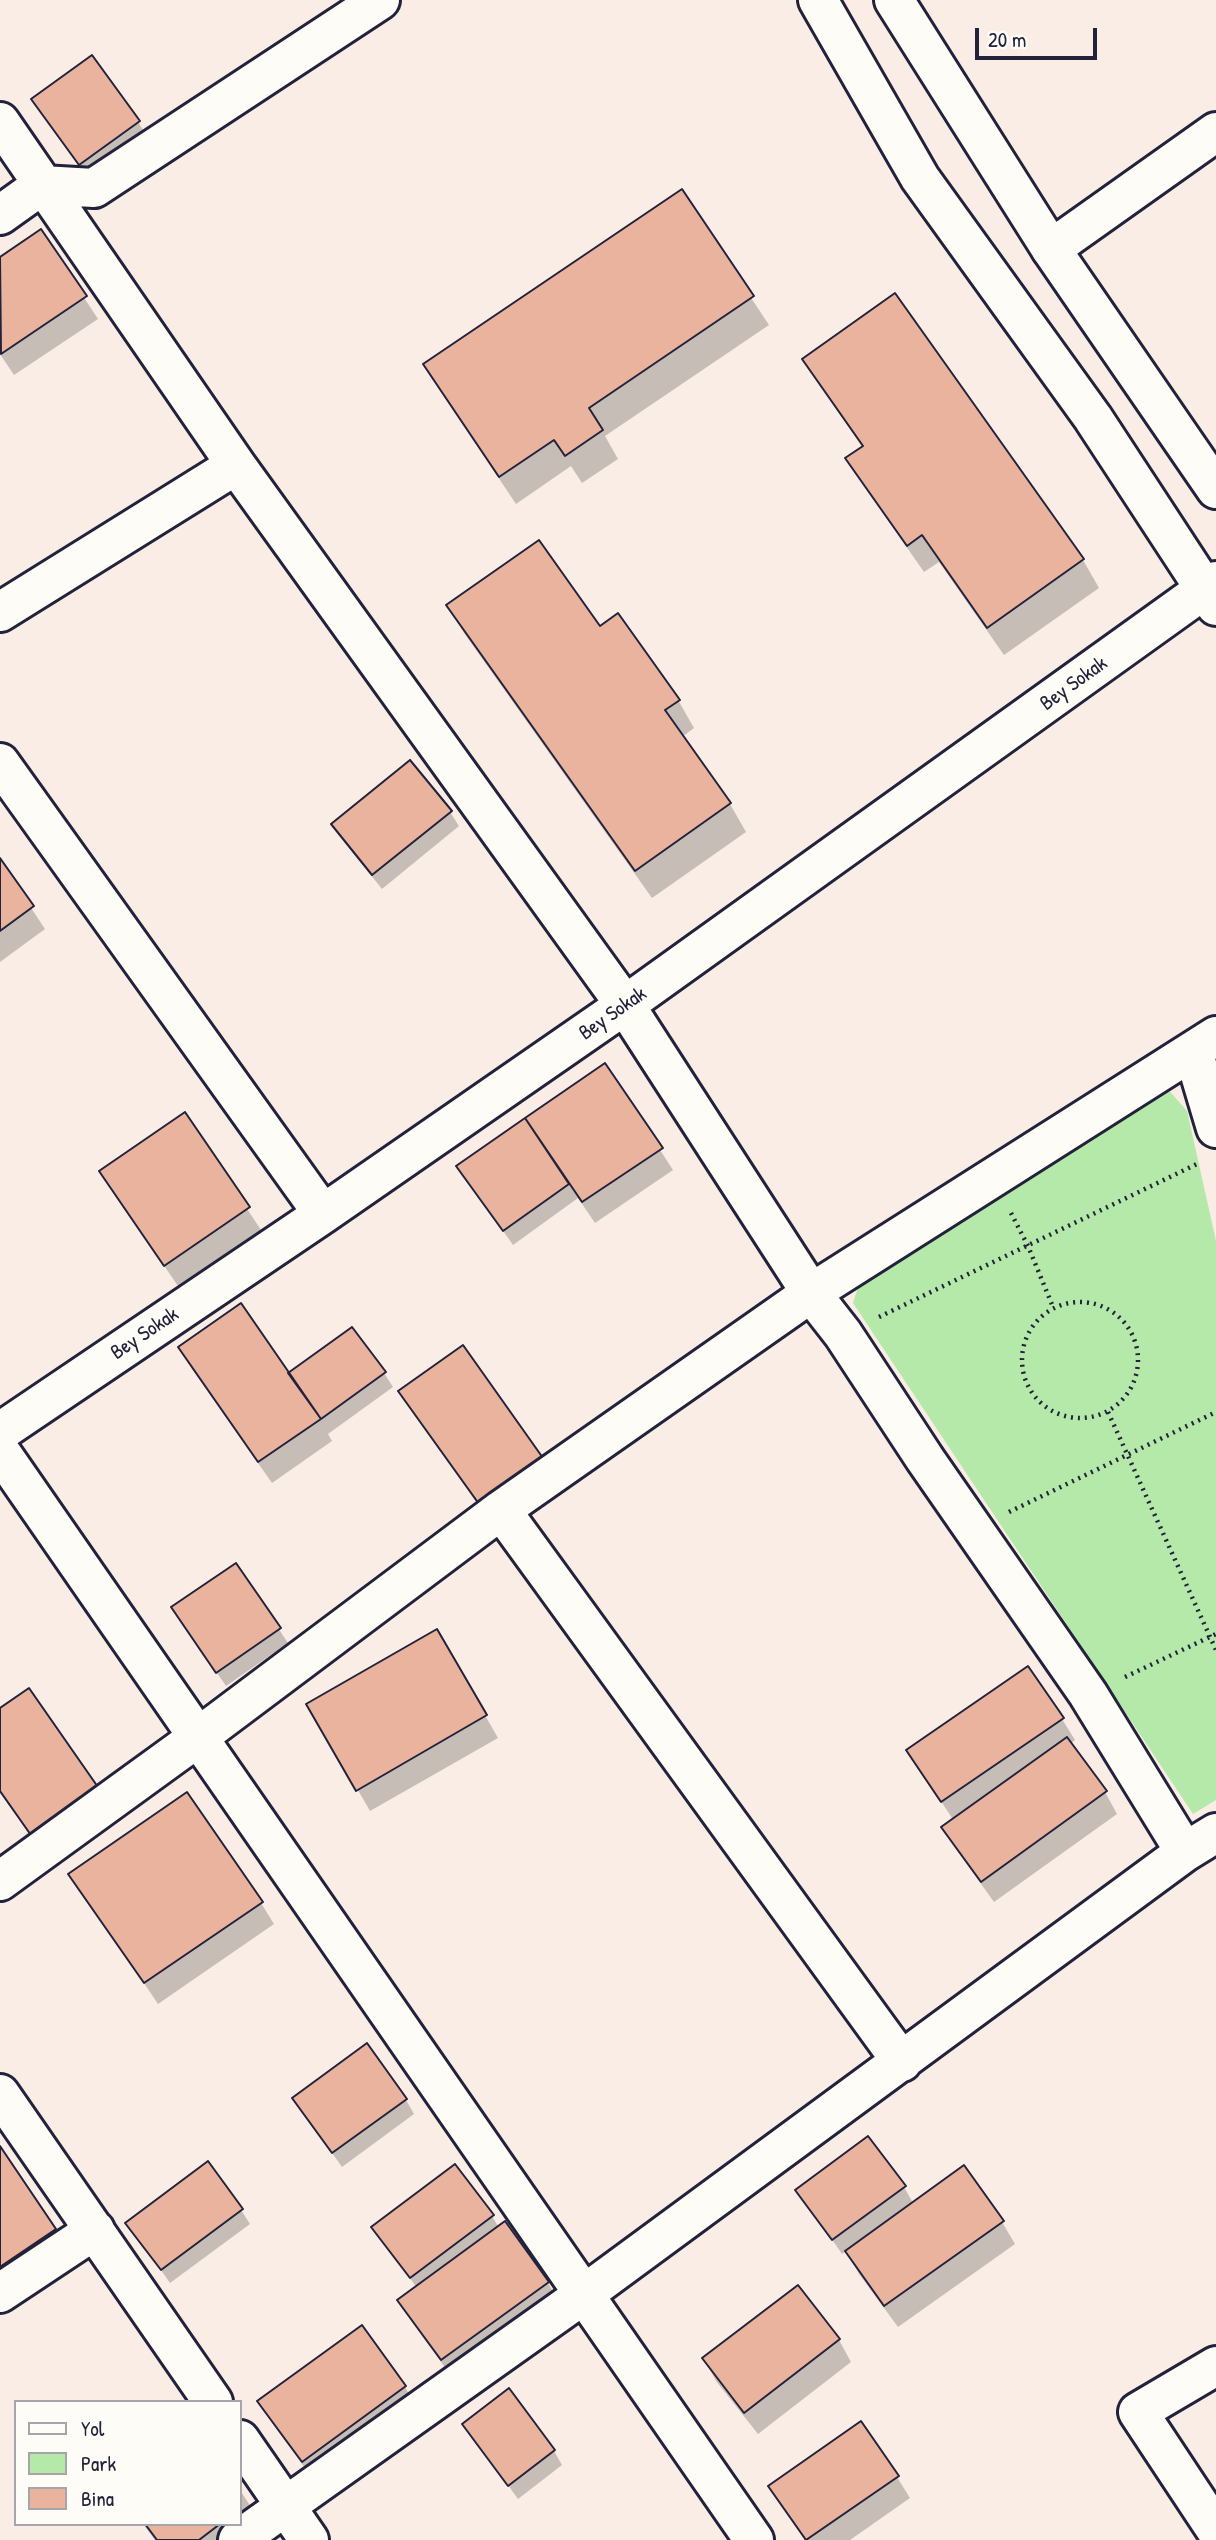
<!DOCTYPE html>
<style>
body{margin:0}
#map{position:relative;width:1216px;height:2540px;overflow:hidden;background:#f9ede5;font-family:"Patrick Hand",sans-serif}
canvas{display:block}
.legend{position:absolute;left:14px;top:2400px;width:228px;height:126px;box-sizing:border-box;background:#fdfcf7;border:2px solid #a5a5ac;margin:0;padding:9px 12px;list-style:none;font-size:21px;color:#22223b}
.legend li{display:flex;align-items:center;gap:14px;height:35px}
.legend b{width:35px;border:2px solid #a5a5ac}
.scale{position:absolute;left:975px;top:28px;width:122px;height:32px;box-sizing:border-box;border:4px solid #22223b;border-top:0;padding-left:9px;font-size:21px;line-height:24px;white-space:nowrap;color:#22223b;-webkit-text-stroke:5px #fdfcf7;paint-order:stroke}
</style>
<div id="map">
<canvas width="1216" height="2540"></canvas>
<ul class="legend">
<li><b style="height:9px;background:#fdfcf7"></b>Yol</li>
<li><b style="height:19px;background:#b5e9aa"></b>Park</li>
<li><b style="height:19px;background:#e9b39e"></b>Bina</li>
</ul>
<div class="scale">20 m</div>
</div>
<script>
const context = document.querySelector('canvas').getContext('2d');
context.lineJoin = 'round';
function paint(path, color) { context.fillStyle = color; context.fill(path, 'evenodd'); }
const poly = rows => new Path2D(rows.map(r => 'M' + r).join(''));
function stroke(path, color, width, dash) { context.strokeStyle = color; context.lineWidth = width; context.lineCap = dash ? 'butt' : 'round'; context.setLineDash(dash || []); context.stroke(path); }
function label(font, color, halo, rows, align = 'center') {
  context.font = font + ' "Patrick Hand",sans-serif'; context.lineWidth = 5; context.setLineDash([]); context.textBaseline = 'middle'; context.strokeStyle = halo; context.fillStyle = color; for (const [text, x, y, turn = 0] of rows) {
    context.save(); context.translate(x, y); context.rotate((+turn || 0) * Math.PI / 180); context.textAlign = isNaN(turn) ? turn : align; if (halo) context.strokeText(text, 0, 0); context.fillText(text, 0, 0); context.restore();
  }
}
paint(poly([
 [1165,1086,1187,1111,1216,1241,1216,1800,1193,1814,853,1303,861,1278]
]), '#b5e9aa');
paint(poly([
 [33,100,138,122,147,136,88,179],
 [681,192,769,325,605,436,618,459,582,483,571,466,516,504,441,392,425,364],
 [41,232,98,319,14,375,0,354,0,259],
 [895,296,1083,560,1099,588,1004,655,939,562,924,572,864,486,848,459,863,448,821,387,804,359],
 [448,605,600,628,678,700,694,728,682,737,730,804,746,832,652,898,464,633],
 [450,812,459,826,382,889,342,839,333,824],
 [0,861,45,929,0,962],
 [605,1065,673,1170,595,1223,578,1198,513,1245,458,1167],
 [185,1115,261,1230,178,1286,114,1193],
 [463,1347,492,1524,413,1413,400,1391],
 [180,1348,289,1375,384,1373,393,1387,328,1434,332,1441,272,1483,192,1369],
 [236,1565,288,1643,226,1686,182,1622],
 [437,1631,498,1738,370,1811,309,1705],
 [0,1710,47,1858,0,1793],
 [1062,1719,1075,1740,1070,1744,1105,1792,1117,1814,994,1902,956,1849,944,1828,954,1821,908,1751],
 [71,1874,261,1903,274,1924,158,2004],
 [294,2099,406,2100,414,2114,342,2167],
 [0,2149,67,2252,0,2283],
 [904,2187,913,2203,1002,2222,1015,2244,898,2327,859,2274,846,2251,842,2254,798,2190],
 [241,2210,250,2224,170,2283,128,2223],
 [492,2216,499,2228,548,2283,560,2304,454,2380,412,2322,399,2300,417,2288,374,2227],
 [798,2287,839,2340,851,2362,758,2434,716,2381,704,2359],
 [361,2328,405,2387,417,2409,316,2483,272,2423,260,2401],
 [464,2424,554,2451,562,2465,518,2499],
 [897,2477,910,2498,850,2540,805,2540,770,2487],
 [240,2490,262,2524,240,2540,155,2540,143,2524,240,2524]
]), '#0003');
const building = poly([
 [92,55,140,121,79,165,31,99,92,55],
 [682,189,754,296,589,408,603,430,565,456,554,440,499,477,423,364,682,189],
 [41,229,87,296,1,354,0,257,41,229],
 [895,293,1084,559,987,628,922,535,907,546,845,458,863,446,802,359,895,293],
 [539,540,600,626,618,613,680,700,665,710,731,803,635,871,446,605,539,540],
 [410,760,452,811,372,875,331,824,410,760],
 [0,858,34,906,0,931,0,858],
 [605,1063,663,1148,582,1202,525,1118,605,1063],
 [185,1112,250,1207,164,1266,99,1171,185,1112],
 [525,1118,569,1184,503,1231,456,1166,525,1118],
 [241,1303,321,1419,258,1462,178,1347,241,1303],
 [352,1327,386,1372,321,1419,288,1373,352,1327],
 [463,1345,543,1458,479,1504,398,1391,463,1345],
 [236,1563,281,1628,216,1673,171,1607,236,1563],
 [437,1629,487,1715,356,1791,306,1704,437,1629],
 [1028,1666,1064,1718,941,1802,906,1750,1028,1666],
 [29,1688,100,1790,33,1838,0,1791,0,1708,29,1688],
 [1067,1737,1107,1791,981,1882,941,1827,1067,1737],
 [187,1792,263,1902,144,1983,68,1874,187,1792],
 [367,2043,407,2099,332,2153,292,2098,367,2043],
 [868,2136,906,2186,832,2240,795,2190,868,2136],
 [0,2146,56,2229,0,2267,0,2146],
 [208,2161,243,2209,161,2270,125,2223,208,2161],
 [455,2164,494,2215,410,2278,371,2227,455,2164],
 [964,2165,1004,2221,884,2306,845,2251,964,2165],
 [505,2221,549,2282,441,2360,397,2300,505,2221],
 [798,2285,840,2339,744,2413,702,2358,798,2285],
 [362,2325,406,2386,302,2462,257,2401,362,2325],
 [509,2388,555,2450,508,2486,462,2424,509,2388],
 [861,2421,899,2476,806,2540,768,2486,861,2421],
 [145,2524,220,2524,199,2540,157,2540,145,2524]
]);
paint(building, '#e9b39e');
stroke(building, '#22223b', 2);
const street = poly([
 [0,122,236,465,625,1005,811,1293,843,1334,925,1459,1088,1694,1185,1852],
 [0,215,42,185,94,188,380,0],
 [1051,249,1216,132],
 [0,612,236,465],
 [0,763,323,1214],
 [1193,1051,1216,1128],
 [0,1432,323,1214,625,1005,1216,581],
 [0,1451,754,2540],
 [501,1510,902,2062],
 [0,1881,197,1738,501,1510,811,1293,1216,1036],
 [0,2094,213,2402],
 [0,2293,95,2230],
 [1216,2366,1138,2412,1216,2530],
 [240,2440,309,2540],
 [238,2540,583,2295,1185,1852,1216,1833]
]);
const secondary = poly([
 [818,0,920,178,1093,418,1216,606],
 [894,0,1051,249,1216,489]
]);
stroke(street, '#22223b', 44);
stroke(secondary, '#22223b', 44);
stroke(poly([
 [1011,1213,1028,1246,1053,1307],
 '1022 1360a58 58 0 1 1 116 0a58 58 0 1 1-116 0Z',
 [879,1317,1199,1163],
 [1108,1412,1216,1650],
 [1009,1512,1216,1412],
 [1125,1677,1216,1634]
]), '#22223b', 4.5, [2, 5]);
stroke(street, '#fdfcf7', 38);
stroke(secondary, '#fdfcf7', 38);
label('21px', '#22223b', '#fdfcf7', [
 ["Bey Sokak",1074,684,-36],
 ["Bey Sokak",613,1014,-35],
 ["Bey Sokak",145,1334,-34]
]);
</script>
